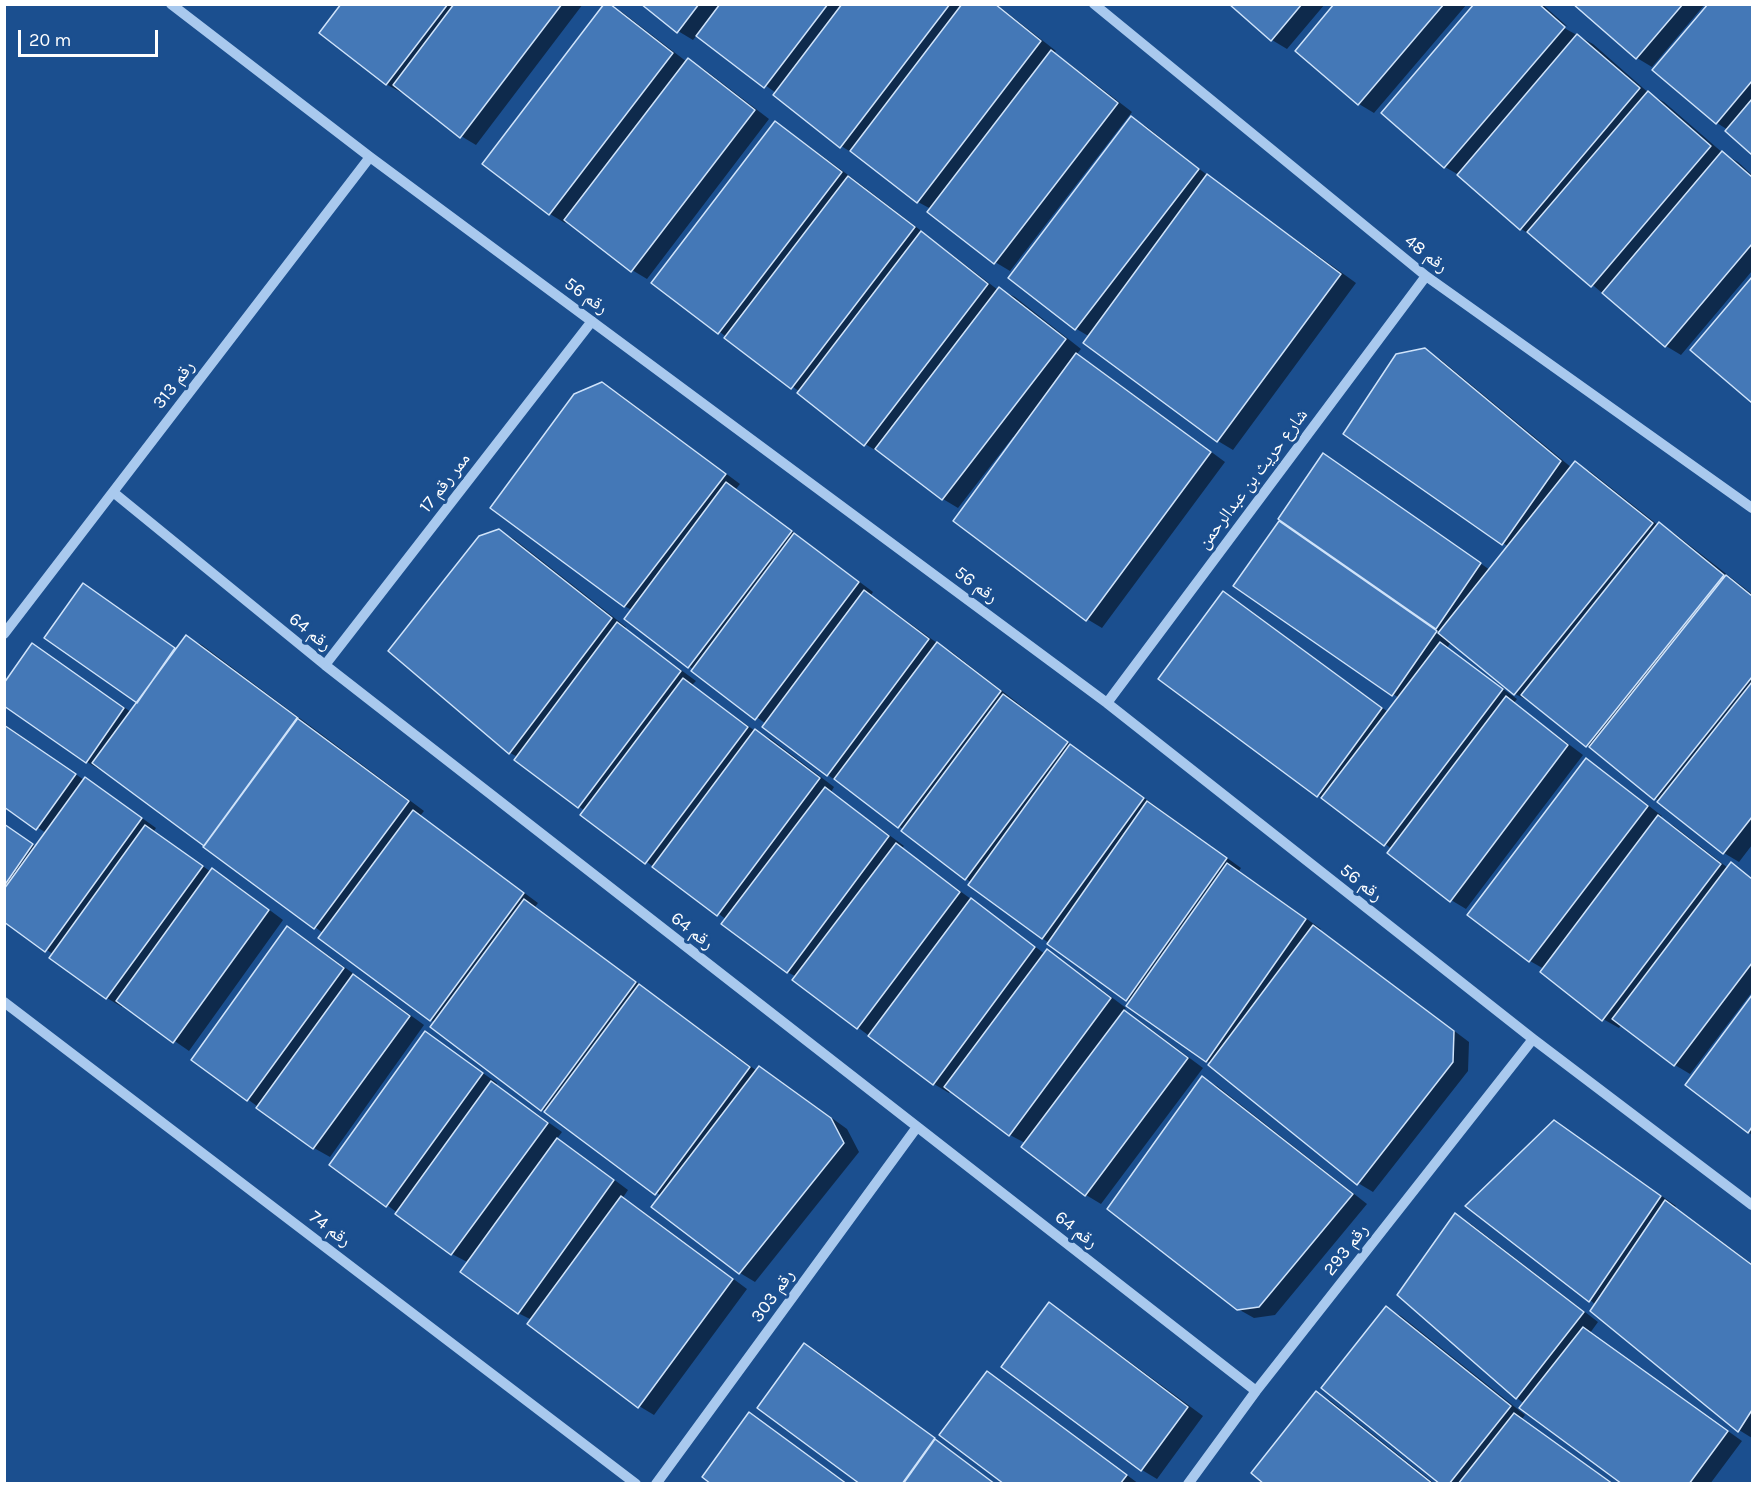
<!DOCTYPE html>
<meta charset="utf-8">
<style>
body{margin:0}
#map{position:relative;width:1757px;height:1488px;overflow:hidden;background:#1b4f8f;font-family:Karla,sans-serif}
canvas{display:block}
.frame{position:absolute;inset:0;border:6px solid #fff;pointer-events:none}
.scale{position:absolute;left:18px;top:30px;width:140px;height:27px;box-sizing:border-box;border:3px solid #fff;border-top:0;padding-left:8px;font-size:18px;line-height:21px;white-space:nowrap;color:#fff;-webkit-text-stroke:4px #1b4f8f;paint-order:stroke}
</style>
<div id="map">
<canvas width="1757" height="1488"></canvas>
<div class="frame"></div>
<div class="scale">20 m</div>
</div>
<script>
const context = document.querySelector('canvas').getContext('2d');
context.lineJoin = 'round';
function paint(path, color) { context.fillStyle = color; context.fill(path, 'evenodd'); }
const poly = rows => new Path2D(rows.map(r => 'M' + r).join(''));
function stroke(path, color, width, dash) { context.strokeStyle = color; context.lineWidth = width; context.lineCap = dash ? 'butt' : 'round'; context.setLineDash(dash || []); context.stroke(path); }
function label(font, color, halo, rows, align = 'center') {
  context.font = font + ' Karla,"Noto Naskh Arabic",sans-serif'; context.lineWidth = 6; context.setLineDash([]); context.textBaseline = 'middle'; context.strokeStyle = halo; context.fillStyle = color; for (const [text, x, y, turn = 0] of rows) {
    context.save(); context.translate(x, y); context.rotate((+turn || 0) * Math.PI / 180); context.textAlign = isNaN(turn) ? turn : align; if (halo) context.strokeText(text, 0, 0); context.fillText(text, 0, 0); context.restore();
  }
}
paint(poly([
 [343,4,583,4,476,145,461,136,403,91,402,93,386,84],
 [608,4,622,12,687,62,688,60,704,69,769,119,647,279,632,270,567,221,565,223,550,214],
 [643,4,996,4,1056,51,1053,54,1066,61,1132,112,1010,271,995,262,931,209,918,202,856,155,841,146,776,93,697,35,693,40,678,31],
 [1231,4,1325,4,1287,49,1272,40],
 [1336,4,1467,4,1374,113,1359,104,1297,51],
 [1476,4,1542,4,1568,27,1559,22,1557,24,1593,44,1651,95,1664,102,1724,154,1738,162,1752,175,1752,271,1681,355,1666,346,1535,237,1521,229,1459,175,1445,167],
 [1571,4,1705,4,1652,67,1637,58,1581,10],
 [1710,4,1752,4,1752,153,1727,131,1728,130,1717,123],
 [1132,118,1147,127,1212,179,1356,283,1233,450,1218,441,1085,342,1090,337,1075,328],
 [775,123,790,132,863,186,998,290,999,289,1015,297,1081,349,1076,355,1092,364,1225,462,1102,628,1087,619,1015,438,1013,437,958,508,943,499,881,452,880,453,865,444,800,392,653,282],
 [1752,280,1752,401,1692,350],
 [1424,349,1440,359,1572,468,1576,463,1591,472,1658,525,1674,533,1752,594,1752,845,1739,862,1724,853,1596,751,1531,702,1515,694,1451,642,1447,648,1517,699,1514,703,1583,755,1466,909,1451,900,1392,849,1160,679,1224,593,1239,602,1388,712,1399,698,1236,585,1323,455,1490,570,1509,547,1503,543],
 [602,384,618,393,740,484,736,489,873,592,871,595,937,643,952,652,1082,753,1241,868,1239,871,1321,929,1320,930,1469,1042,1468,1071,1373,1192,1358,1183,1211,1064,1128,1006,1131,1002,1042,938,904,830,828,775,766,724,626,619,632,610,624,606],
 [498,530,514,539,626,627,625,629,696,681,692,685,755,731,771,739,834,787,831,792,904,846,902,848,1045,954,1047,951,1062,960,1126,1008,1123,1011,1140,1021,1203,1068,1101,1204,1086,1195,1023,1147,1025,1143,1010,1135,951,1090,949,1093,934,1084,794,980,797,977,787,972,727,920,582,815,585,811,516,760,518,757,510,753],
 [98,594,177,649,187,637,202,645,424,811,420,816,538,903,535,907,757,1071,759,1068,775,1077,847,1129,859,1152,755,1282,740,1273,661,1196,542,1109,323,933,103,769,102,771,87,762,4,704,32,645,131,712,139,702],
 [4,724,84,780,85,779,100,788,156,828,154,831,211,872,213,870,228,879,283,920,189,1051,123,1005,122,1007,107,998,54,955,4,920,4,824,36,847,46,833,4,805],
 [1586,760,1601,769,1662,816,1660,818,1674,826,1728,868,1731,864,1752,878,1752,992,1690,1074,1675,1065,1622,1024,1619,1028,1603,1019,1542,972,1544,969,1530,961,1469,914],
 [287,928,303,937,424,1025,330,1157,314,1148,193,1059],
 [1752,998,1752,1135,1687,1084],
 [426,1033,497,1083,496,1085,562,1132,556,1140,573,1149,628,1190,622,1199,637,1207,747,1289,654,1415,639,1406,532,1320,518,1313,469,1263,452,1254,387,1205],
 [1202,1078,1217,1086,1367,1204,1275,1315,1254,1318,1238,1309],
 [1569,1131,1676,1206,1675,1207,1752,1264,1752,1438,1739,1430,1590,1300],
 [1455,1215,1471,1224,1598,1322,1590,1333,1742,1441,1710,1484,1625,1484,1517,1398],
 [1049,1304,1064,1313,1203,1416,1157,1479,1142,1470],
 [1386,1308,1401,1316,1525,1415,1522,1419,1614,1484,1443,1484],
 [804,1344,820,1353,996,1484,862,1484],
 [987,1373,1002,1382,1139,1484,1007,1484],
 [1316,1393,1331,1401,1435,1484,1266,1484],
 [749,1414,764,1423,848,1484,713,1484]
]), '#0007');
const building = poly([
 [341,4,448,4,386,85,319,33,341,4],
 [454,4,562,4,460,138,393,85,454,4],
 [604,4,610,4,673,53,549,215,482,164,604,4],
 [641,4,699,4,677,33,641,4],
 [720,4,828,4,764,88,696,36,720,4],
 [842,4,950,4,840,148,773,95,842,4],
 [962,4,995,4,1041,41,917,203,850,151,962,4],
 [1229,4,1302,4,1271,41,1229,4],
 [1334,4,1444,4,1358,105,1295,51,1334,4],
 [1474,4,1539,4,1565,27,1444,168,1381,113,1474,4],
 [1573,4,1683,4,1636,59,1573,4],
 [1708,4,1752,4,1752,81,1716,124,1652,70,1708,4],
 [1577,34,1640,88,1520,230,1457,175,1577,34],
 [1051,50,1118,103,994,264,927,212,1051,50],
 [688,58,755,110,631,272,564,220,688,58],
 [1648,91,1711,146,1591,287,1527,232,1648,91],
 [1752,99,1752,155,1725,131,1752,99],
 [1131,116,1199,169,1075,330,1008,278,1131,116],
 [775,121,842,172,718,334,651,283,775,121],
 [1722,151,1752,177,1752,244,1665,347,1602,293,1722,151],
 [1207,174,1341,274,1217,442,1083,343,1207,174],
 [848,176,915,227,791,389,724,338,848,176],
 [921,231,988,284,864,446,797,393,921,231],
 [1752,277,1752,403,1690,350,1752,277],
 [999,287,1066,339,942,500,875,449,999,287],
 [1425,348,1561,461,1502,545,1343,434,1396,354,1425,348],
 [1076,353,1211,452,1086,621,953,521,1076,353],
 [602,382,726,474,624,607,490,508,574,394,602,382],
 [1323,453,1481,563,1436,629,1278,519,1323,453],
 [1575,461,1653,523,1514,695,1438,633,1575,461],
 [726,482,792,531,688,668,624,619,726,482],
 [1279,521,1437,631,1392,696,1233,586,1279,521],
 [1659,522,1724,575,1586,747,1521,695,1659,522],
 [499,529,612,618,509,754,388,651,479,536,499,529],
 [794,533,859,582,755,720,691,671,794,533],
 [1726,575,1752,596,1752,677,1654,800,1589,747,1726,575],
 [83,583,175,648,137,703,44,638,83,583],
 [864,590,929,639,827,776,762,727,864,590],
 [1223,591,1382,708,1317,797,1158,679,1223,591],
 [617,622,681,671,578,808,514,760,617,622],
 [186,635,298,718,204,846,92,763,186,635],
 [937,642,1001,691,898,828,834,779,937,642],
 [1440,642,1503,689,1384,846,1321,798,1440,642],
 [32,643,124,708,86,763,4,706,4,683,32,643],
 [683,678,748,727,645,864,580,815,683,678],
 [1752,682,1752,817,1723,854,1657,802,1752,682],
 [1003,694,1068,742,965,880,901,831,1003,694],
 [1506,696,1568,745,1450,902,1387,853,1506,696],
 [297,718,409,801,314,929,203,847,297,718],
 [4,725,76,774,36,830,4,807,4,725],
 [755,729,820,778,717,916,652,867,755,729],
 [1070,744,1144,798,1042,939,968,885,1070,744],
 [1586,758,1648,806,1529,962,1467,915,1586,758],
 [85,777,142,818,45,952,4,922,4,889,85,777],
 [825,787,889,836,787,973,721,924,825,787],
 [1147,801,1227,858,1126,1001,1047,944,1147,801],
 [413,810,524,893,430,1021,318,938,413,810],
 [1658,815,1721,864,1602,1021,1540,972,1658,815],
 [4,824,33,844,4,886,4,824],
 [145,825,203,866,106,999,49,958,145,825],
 [896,843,960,892,857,1029,792,980,896,843],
 [1731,862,1752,879,1752,963,1674,1066,1612,1019,1731,862],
 [1227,863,1306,919,1206,1062,1126,1006,1227,863],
 [212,868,269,910,173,1043,116,1001,212,868],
 [971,898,1035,947,933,1085,868,1036,971,898],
 [524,899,636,982,541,1111,430,1027,524,899],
 [1313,925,1454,1031,1453,1062,1357,1185,1208,1065,1313,925],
 [287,926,344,968,247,1101,191,1060,287,926],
 [1047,949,1111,998,1009,1136,944,1087,1047,949],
 [353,974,410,1016,313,1149,256,1108,353,974],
 [639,984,750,1067,655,1195,544,1112,639,984],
 [1752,995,1752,1127,1748,1133,1685,1085,1752,995],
 [1124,1010,1188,1058,1085,1196,1021,1147,1124,1010],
 [425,1031,483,1073,386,1207,329,1165,425,1031],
 [759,1066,831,1118,844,1143,739,1274,651,1207,759,1066],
 [1202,1076,1353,1194,1259,1307,1237,1310,1107,1209,1202,1076],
 [491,1081,548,1123,451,1255,395,1214,491,1081],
 [1554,1120,1661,1196,1589,1302,1465,1206,1554,1120],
 [557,1138,614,1180,518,1314,460,1272,557,1138],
 [621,1196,733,1279,638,1408,527,1324,621,1196],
 [1665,1200,1752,1265,1752,1410,1738,1432,1590,1311,1665,1200],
 [1455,1213,1584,1312,1516,1399,1397,1295,1455,1213],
 [1049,1302,1188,1407,1141,1471,1001,1367,1049,1302],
 [1386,1306,1511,1406,1449,1484,1440,1484,1321,1388,1386,1306],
 [1583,1327,1728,1431,1689,1484,1622,1484,1519,1408,1583,1327],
 [804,1343,935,1438,902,1484,860,1484,757,1408,804,1343],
 [987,1371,1127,1475,1120,1484,1004,1484,939,1435,987,1371],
 [1316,1391,1433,1484,1264,1484,1251,1473,1316,1391],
 [749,1412,847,1484,711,1484,702,1477,749,1412],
 [1514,1413,1613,1484,1458,1484,1514,1413],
 [935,1439,995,1484,903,1484,935,1439]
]);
paint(building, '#4478b7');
stroke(building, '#cfe3fa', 1.5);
stroke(poly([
 [171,4,370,157,1107,703,1533,1039,1752,1205],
 [1094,4,1426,276,1752,508],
 [113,492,325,665,1256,1391],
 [4,634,370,157],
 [325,665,592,321],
 [1107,703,1426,276],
 [4,1002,636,1484],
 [656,1484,917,1127],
 [1188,1484,1256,1391,1533,1039]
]), '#a9c9ee', 10);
label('18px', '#fff', '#1b4f8f', [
 ["رقم 48",1426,254,38],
 ["رقم 56",586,296,36],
 ["رقم 313",174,385,-52],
 ["شارع حريث بن عبدالرحمن",1253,479,-53],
 ["ممر رقم 17",445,483,-52],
 ["رقم 56",976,585,37],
 ["رقم 64",310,632,39],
 ["رقم 56",1361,883,38],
 ["رقم 64",692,931,38],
 ["رقم 74",330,1229,37],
 ["رقم 64",1076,1230,38],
 ["رقم 293",1346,1250,-52],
 ["رقم 303",773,1296,-54]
]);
</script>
